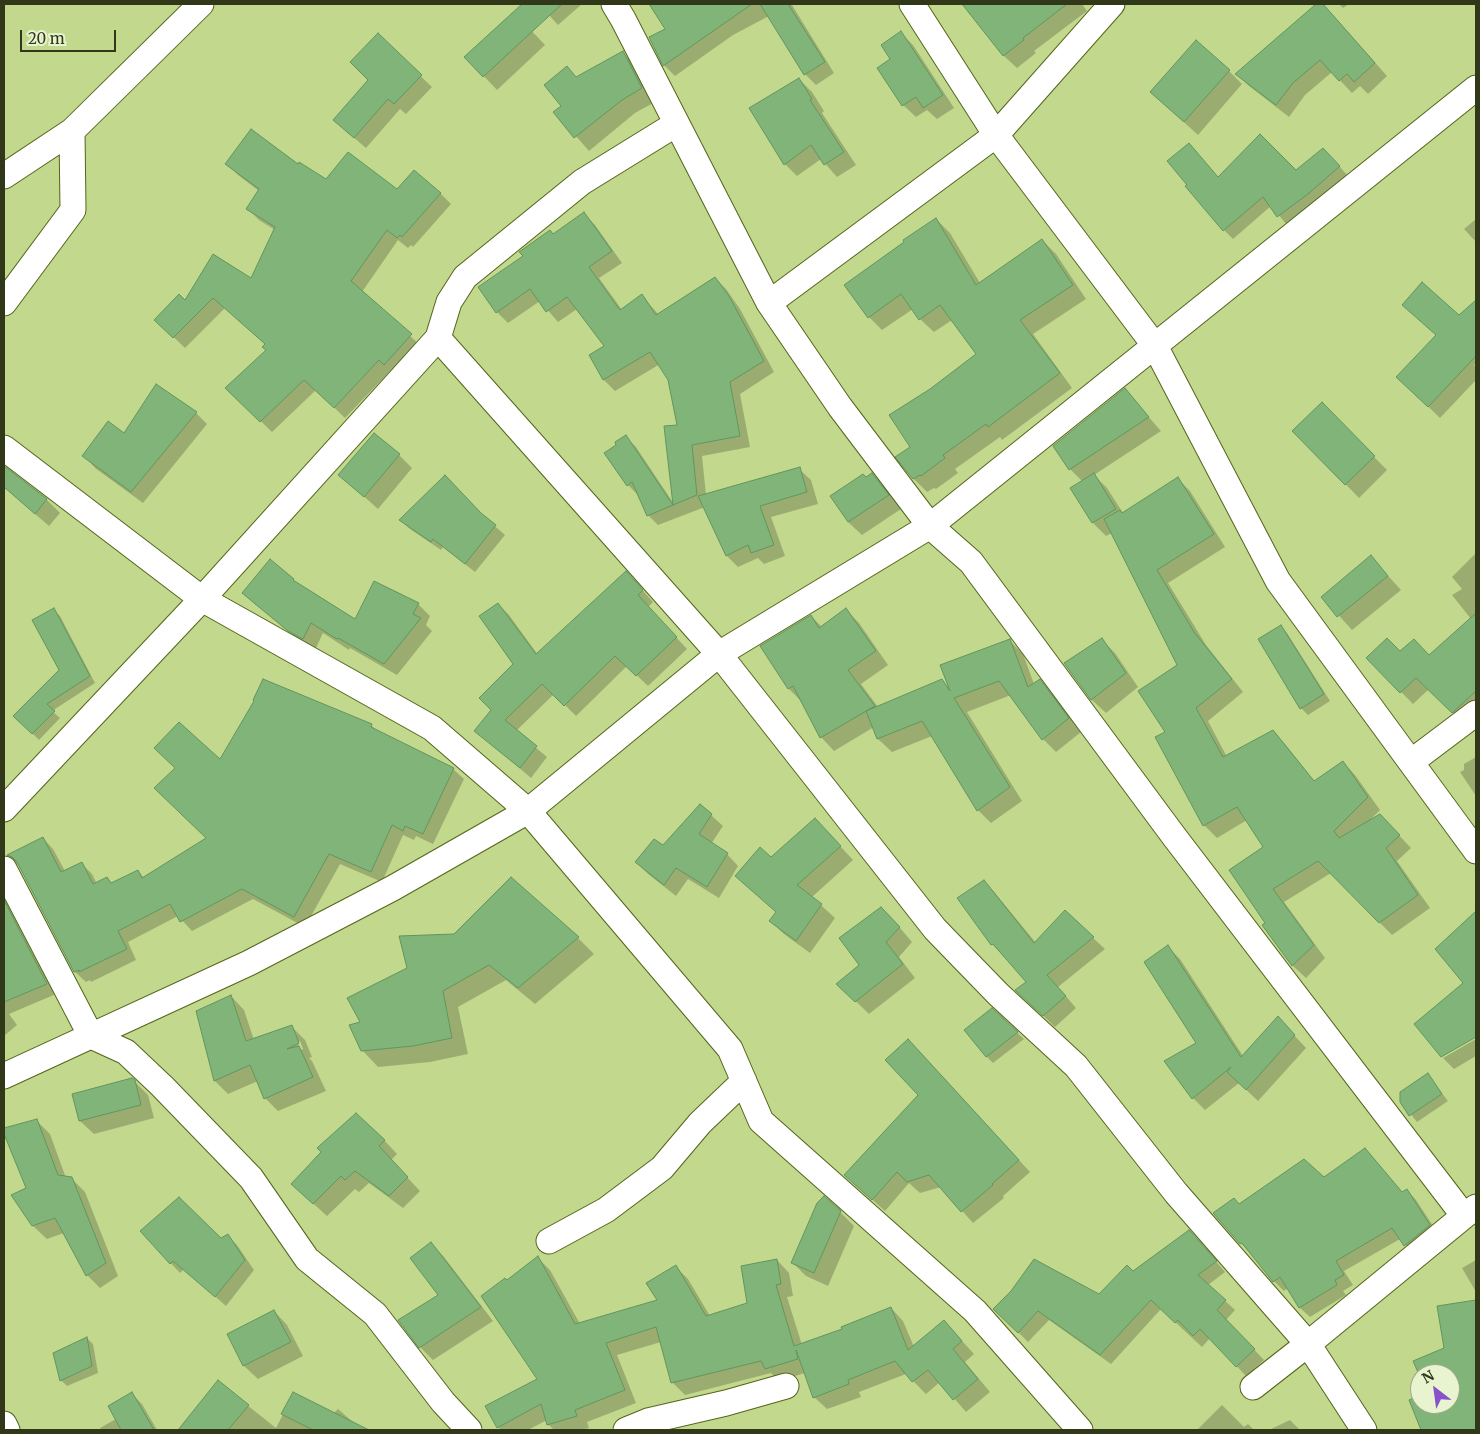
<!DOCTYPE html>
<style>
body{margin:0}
#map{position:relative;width:1480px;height:1434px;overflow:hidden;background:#c2d88d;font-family:Merriweather,serif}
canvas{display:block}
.frame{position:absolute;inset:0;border:5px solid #303819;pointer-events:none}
.north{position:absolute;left:1410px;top:1364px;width:50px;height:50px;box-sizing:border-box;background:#e8f4cf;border:1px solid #9ea986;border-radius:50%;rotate:330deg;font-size:14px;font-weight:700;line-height:20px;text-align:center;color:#303819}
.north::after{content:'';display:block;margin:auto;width:18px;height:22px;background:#8852ca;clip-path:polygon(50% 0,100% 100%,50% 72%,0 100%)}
.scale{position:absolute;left:20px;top:30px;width:96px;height:22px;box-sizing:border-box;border:2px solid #303819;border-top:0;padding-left:6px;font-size:15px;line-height:18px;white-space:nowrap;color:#303819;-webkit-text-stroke:4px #e8f4cf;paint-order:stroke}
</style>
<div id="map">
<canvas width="1480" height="1434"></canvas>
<div class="frame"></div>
<div class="north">N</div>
<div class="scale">20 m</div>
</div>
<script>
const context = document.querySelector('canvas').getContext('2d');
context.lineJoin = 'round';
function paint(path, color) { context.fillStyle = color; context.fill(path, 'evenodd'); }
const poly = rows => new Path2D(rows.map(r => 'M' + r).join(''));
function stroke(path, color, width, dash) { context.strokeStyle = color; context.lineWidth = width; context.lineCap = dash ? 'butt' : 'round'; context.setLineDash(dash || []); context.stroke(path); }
paint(poly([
 [539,4,582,4,558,25],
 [659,4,795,4,792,5,834,73,816,85,805,74,769,16,733,35,675,76,664,65,650,38,666,29,652,8],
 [963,4,1082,4,1087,11,1034,51,1036,53,1017,68,1004,56],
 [1318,4,1321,4,1333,15,1387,76,1368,94,1360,86,1352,93,1332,72,1305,95,1289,117,1249,86,1237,74],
 [1339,4,1349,4,1343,8],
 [527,26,545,45,497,90,466,57],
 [901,33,913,45,954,108,937,119,927,110,916,117,903,105,879,68,892,60],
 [378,35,432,87,406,114,400,109,366,148,346,131,370,80],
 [623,53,636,66,655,102,635,113,589,151,555,112,563,107,567,68,577,78],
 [1229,71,1242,84,1198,135,1151,92],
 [799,79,812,92,824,111,822,113,856,165,837,177,821,159,797,176,785,164],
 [1332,158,1348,176,1287,225,1271,206,1233,239,1224,230,1219,178,1296,172],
 [227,164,299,166,327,181,397,191,440,193,451,204,413,247,411,245,408,248,398,240,362,292,421,346,395,375,391,370,345,418,316,390,272,432,227,388,268,350,266,345,225,308,185,348,156,320,185,302,251,279,275,230,259,220,248,209,259,191,238,175],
 [584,214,595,225,622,263,599,278,622,310,642,296,659,315,715,278,726,289,740,309,774,372,740,394,750,447,702,456,706,495,799,469,811,480,818,504,771,517,785,556,764,564,758,558,738,567,727,556,705,507,658,525,648,515,638,495,628,485,618,445,626,437,636,447,674,504,678,426,669,379,660,364,615,391,604,380,590,355,606,346,577,309,558,322,540,301,508,323,497,312,554,235],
 [936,219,950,233,980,283,1042,240,1056,254,1086,299,1033,334,1072,388,1002,440,1000,437,955,469,958,473,936,489,934,488,927,492,914,479,911,447,931,390,978,354,952,320,934,332,920,319,913,309,882,330,869,317],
 [1476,219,1476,242,1464,229],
 [1476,302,1476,363,1474,365,1476,368,1476,380,1440,418,1409,388,1459,317],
 [1125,390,1161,431,1094,475,1107,488,1123,513,1178,479,1190,491,1225,547,1168,583,1206,645,1243,692,1208,721,1227,757,1273,732,1285,744,1315,782,1343,762,1355,775,1380,810,1370,820,1380,815,1411,848,1397,861,1430,908,1392,935,1331,873,1284,902,1325,958,1306,978,1293,966,1264,925,1267,923,1265,847,1247,820,1217,838,1204,825,1157,738,1167,732,1179,666,1112,533,1106,536,1093,523,1072,488,1083,482,1070,469],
 [1322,404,1387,470,1359,498,1294,431],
 [196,413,207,424,143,503,95,468,84,456,124,434],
 [399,455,412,468,378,509,340,475],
 [4,467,47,500,60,513,49,526,4,487],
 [871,474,885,488,901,509,862,535,848,522,866,478],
 [482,515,505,535,475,572,443,547,441,550,410,529,400,520],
 [1476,553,1476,715,1465,725,1429,689,1413,704,1368,658,1400,653,1430,657,1471,619,1452,595,1462,589,1452,577],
 [1371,557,1401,590,1352,630,1322,597],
 [293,580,297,584,356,621,375,582,418,604,430,616,426,625,432,631,397,675,350,648,349,650,323,633,315,650,302,642,255,604,243,593],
 [637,584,653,602,648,607,687,649,648,686,627,666,576,716,554,694,516,731,547,757,531,778,476,731,492,710,515,664,498,604,509,615,538,655],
 [54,610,60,616,95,683,52,711,60,718,39,740,15,716,60,670],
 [846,610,859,623,888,665,861,684,878,707,942,681,950,689,1010,641,1023,654,1034,684,1039,680,1053,694,1081,732,1056,752,1043,739,1011,695,967,712,1022,801,991,823,978,810,932,736,892,752,878,739,874,727,834,751,821,737,803,703,789,689,811,616,822,627],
 [1281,627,1287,633,1330,701,1308,715,1301,708,1260,639],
 [1102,640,1115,653,1138,687,1106,713,1092,700,1065,663],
 [371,725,378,732,453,769,464,779,433,844,416,836,414,840,403,835,382,882,340,864,305,927,253,899,192,931,178,916,128,942,136,960,91,982,90,980,86,982,75,972,19,866,9,856,43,838,53,849,65,871,81,863,92,874,97,884,107,878,113,884,138,871,144,878,208,838,220,761],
 [1476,757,1476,796,1460,772,1464,770,1464,764],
 [711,815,723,826,711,844,727,854,738,866,719,898,688,879,676,896,648,874,636,862,663,847],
 [828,833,853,860,812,897,835,918,810,953,784,934,770,921],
 [983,881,995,893,1036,943,1065,912,1105,949,1058,987,1076,1008,1055,1027,1028,1001,1028,982,992,944],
 [4,893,56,994,9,1014,17,1025,4,1036],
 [1476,913,1476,1036,1442,1056,1465,983,1437,949],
 [895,922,912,942,899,957,915,978,869,1014,838,984,861,965],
 [578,938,594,954,535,1004,506,980,458,1007,468,1054,430,1062,378,1067,362,1050,362,1023,348,999],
 [1168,947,1180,959,1243,1056,1278,1018,1306,1048,1258,1101,1239,1083,1205,1110,1193,1098,1198,1043],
 [231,996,244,1010,254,1040,292,1027,305,1040,312,1057,309,1058,312,1061,326,1091,278,1111,265,1098,258,1081,228,1094,215,1081],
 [297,1041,300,1041,303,1049,301,1050],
 [992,1010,1024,1039,993,1063,986,1056],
 [1476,1039,1476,1056,1454,1069,1443,1058],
 [920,1052,1030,1172,1003,1196,1004,1198,973,1223,941,1187,920,1193,909,1183,885,1211,845,1175,920,1095],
 [1428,1075,1448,1101,1417,1122,1401,1102],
 [132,1079,148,1095,154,1118,94,1134,80,1121],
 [37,1121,50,1134,66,1178,71,1178,85,1192,118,1276,100,1288,87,1275,64,1233,47,1239,33,1226,13,1196,27,1189,4,1130],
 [384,1140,397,1154,391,1160,420,1191,403,1208,369,1183,359,1192,355,1189,327,1216,306,1197],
 [1365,1150,1403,1193,1407,1190,1416,1200,1439,1235,1414,1255,1400,1239,1344,1271,1353,1285,1343,1291,1346,1295,1310,1317,1300,1308,1288,1288,1284,1291,1274,1281,1215,1213,1324,1179],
 [840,1212,854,1226,828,1286,806,1276,793,1263],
 [141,1231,221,1240,228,1236,237,1245,254,1270,226,1306,184,1269,180,1273],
 [1199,1242,1225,1272,1208,1285,1235,1310,1226,1320,1264,1360,1246,1376,1210,1338,1202,1347,1161,1309,1111,1364,1049,1320,1028,1342,995,1309,1099,1296,1133,1273],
 [431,1243,444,1257,493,1321,433,1360,420,1347,440,1295],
 [538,1258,550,1270,580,1324,659,1301,676,1267,688,1279,710,1316,749,1304,777,1260,789,1273,793,1296,787,1297,802,1345,844,1330,891,1308,903,1321,914,1347,944,1321,974,1354,965,1362,990,1392,966,1412,940,1382,926,1394,906,1374,859,1392,861,1397,827,1409,814,1397,805,1373,778,1381,771,1373,685,1395,672,1382,661,1342,617,1355,636,1403,587,1422,589,1428,581,1430,554,1430,548,1424,547,1420,528,1430,501,1430,498,1427,538,1379,507,1281],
 [1476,1260,1476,1292,1462,1268],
 [1476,1302,1476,1430,1423,1430,1411,1400,1420,1397,1420,1404,1450,1404,1450,1374,1420,1374,1445,1349,1438,1307],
 [274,1311,287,1325,303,1356,258,1379,244,1366,228,1334],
 [87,1338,93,1344,98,1373,67,1386,61,1380,55,1353],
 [218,1382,276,1428,294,1393,334,1413,338,1409,362,1430,179,1430],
 [132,1394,142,1404,157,1430,101,1430,100,1428,116,1419],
 [1222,1405,1244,1427,1248,1424,1254,1430,1197,1430],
 [1290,1420,1300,1430,1269,1430]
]), '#0003');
const building = poly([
 [522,4,562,4,483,77,464,57,522,4],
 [649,4,752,4,663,66,649,37,665,29,649,4],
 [760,4,788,4,825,62,804,75,760,4],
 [962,4,1067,4,1023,38,1024,40,1003,56,962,4],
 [1316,4,1323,4,1375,63,1354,82,1347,74,1339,81,1320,60,1293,83,1276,105,1235,74,1316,4],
 [901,31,943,95,923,108,916,97,902,106,877,68,890,59,881,45,901,31],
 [378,33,422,75,394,104,388,99,354,138,333,120,368,80,350,62,378,33],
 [1196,40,1230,70,1184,122,1150,92,1196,40],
 [623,51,642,88,622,100,574,138,553,112,561,106,544,85,567,66,576,77,623,51],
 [799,78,812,99,810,100,844,152,824,165,811,145,784,165,749,108,799,78],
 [251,129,298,164,299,162,326,179,348,152,397,189,414,170,441,193,402,237,400,235,397,238,387,230,351,281,412,334,384,365,379,360,334,408,304,380,260,422,225,388,266,350,262,347,265,344,213,298,173,338,154,320,179,294,185,300,213,254,251,278,275,227,246,209,259,189,225,164,251,129],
 [1260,134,1296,170,1323,148,1340,166,1308,194,1277,217,1263,197,1223,231,1185,186,1187,185,1167,161,1189,143,1218,177,1260,134],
 [584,212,612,251,589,267,620,310,642,294,656,315,715,277,729,296,764,361,730,382,740,436,692,445,697,495,673,505,664,426,677,425,668,380,650,352,603,380,589,355,604,346,567,297,546,312,530,289,496,313,478,287,523,256,519,252,550,230,553,234,584,212],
 [936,218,976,285,1042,239,1073,285,1020,320,1060,373,988,427,986,424,943,455,945,458,921,476,920,475,913,479,895,457,910,447,889,415,930,389,976,354,940,305,919,320,901,294,868,318,844,285,904,242,903,240,936,218],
 [1422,282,1459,315,1476,300,1476,356,1428,407,1396,377,1436,335,1402,305,1422,282],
 [156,384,197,412,131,492,82,456,108,421,124,433,156,384],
 [1125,388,1149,417,1069,470,1053,446,1125,388],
 [1322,402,1375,456,1345,485,1292,431,1322,402],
 [374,433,400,454,364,497,338,475,374,433],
 [626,435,673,505,647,516,632,482,627,486,604,453,616,445,615,442,626,435],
 [4,466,47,499,35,514,4,487,4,466],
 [800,467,807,492,760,506,774,545,751,553,748,545,726,556,698,496,800,467],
 [872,473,889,495,848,522,830,496,863,474,866,477,872,473],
 [1094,473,1116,509,1092,523,1070,488,1094,473],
 [445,475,481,513,496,525,465,564,433,539,431,542,399,520,445,475],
 [1178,477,1214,534,1157,570,1194,632,1232,679,1196,708,1223,757,1273,730,1314,781,1343,761,1368,797,1334,831,1339,838,1380,814,1400,835,1386,848,1418,895,1379,923,1318,861,1273,889,1314,945,1292,966,1262,925,1265,923,1229,870,1263,847,1237,807,1203,826,1155,737,1165,732,1138,691,1177,665,1104,519,1120,510,1122,513,1178,477],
 [1371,555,1388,576,1337,617,1321,597,1371,555],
 [270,559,294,579,293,580,355,619,374,581,419,603,413,614,421,618,384,664,338,638,337,639,311,623,303,639,288,631,242,593,270,559],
 [626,571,643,590,638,595,677,637,636,676,615,656,564,706,542,684,505,720,537,746,520,768,474,731,491,710,479,698,513,664,479,616,498,603,536,654,626,571],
 [54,608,90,676,47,704,55,711,32,734,13,716,59,670,32,620,54,608],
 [846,608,876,651,848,670,875,706,820,738,793,686,788,689,760,646,811,615,819,628,846,608],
 [1476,613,1476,691,1452,713,1416,678,1400,693,1366,658,1387,638,1400,651,1414,639,1429,655,1476,613],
 [1281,625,1324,694,1300,709,1258,639,1281,625],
 [1102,638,1126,673,1091,700,1064,663,1102,638],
 [1010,639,1028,687,1040,679,1069,718,1042,740,999,681,954,698,1010,787,977,811,922,721,877,739,866,711,942,679,950,691,940,665,1010,639],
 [263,679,372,724,371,727,454,768,423,834,405,826,403,831,392,825,371,872,329,854,294,917,242,889,180,922,170,904,118,931,127,949,79,972,79,970,74,972,17,862,12,857,7,855,43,837,61,872,82,862,93,884,107,877,111,883,138,870,142,878,206,838,154,788,175,768,154,748,179,722,220,759,254,701,253,700,263,679],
 [700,804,712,814,699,834,728,853,707,887,676,868,664,885,635,862,654,839,663,845,700,804],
 [815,818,841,846,797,885,822,904,796,941,769,921,776,912,735,876,760,847,771,857,815,818],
 [511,877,579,937,518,988,489,965,443,991,452,1038,413,1046,361,1051,349,1025,360,1022,347,998,407,968,399,936,454,934,511,877],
 [984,880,1034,943,1065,910,1094,937,1047,975,1066,996,1043,1016,1015,990,1026,982,993,944,991,945,957,898,984,880],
 [4,900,47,984,4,1002,4,900],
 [881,907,900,927,886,942,903,964,855,1002,836,984,859,965,839,938,881,907],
 [1476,911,1476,1037,1441,1057,1414,1024,1463,983,1435,949,1476,911],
 [1168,945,1241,1057,1278,1016,1295,1035,1246,1090,1227,1072,1231,1067,1192,1099,1164,1061,1196,1043,1144,962,1168,945],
 [231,995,246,1041,292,1025,299,1043,287,1049,299,1046,313,1077,264,1099,250,1065,214,1081,196,1011,231,995],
 [992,1008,1018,1032,986,1057,964,1030,992,1008],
 [908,1039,1019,1160,992,1184,993,1185,961,1212,929,1175,907,1182,897,1172,872,1200,844,1175,918,1095,885,1060,908,1039],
 [1428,1073,1442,1094,1409,1116,1400,1102,1400,1092,1428,1073],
 [132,1078,135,1080,141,1105,79,1121,72,1094,132,1078],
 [356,1113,385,1140,379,1146,408,1177,389,1196,355,1171,345,1180,341,1176,313,1204,291,1184,321,1152,317,1148,356,1113],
 [37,1119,58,1175,72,1177,106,1263,86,1276,55,1218,32,1226,11,1195,26,1188,4,1134,4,1128,37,1119],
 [1365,1148,1402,1192,1407,1189,1430,1225,1404,1246,1392,1228,1336,1261,1344,1275,1335,1280,1337,1285,1299,1308,1280,1277,1273,1282,1242,1243,1240,1244,1213,1213,1234,1198,1239,1204,1304,1159,1324,1177,1365,1148],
 [824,1196,841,1211,814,1273,791,1263,817,1203,824,1196],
 [179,1197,221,1238,228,1234,245,1260,215,1297,173,1261,170,1264,140,1231,179,1197],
 [1189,1230,1217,1261,1198,1275,1226,1300,1217,1310,1255,1349,1236,1367,1200,1329,1193,1336,1178,1320,1175,1323,1151,1300,1100,1355,1038,1311,1018,1333,993,1309,1011,1291,1034,1259,1099,1294,1127,1265,1133,1271,1189,1230],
 [431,1242,481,1307,419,1348,398,1320,438,1295,410,1258,431,1242],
 [538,1256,575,1324,657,1300,646,1283,676,1265,706,1316,747,1303,741,1266,777,1259,781,1284,776,1285,794,1346,842,1329,841,1327,891,1307,908,1350,944,1320,962,1341,953,1349,978,1379,953,1400,928,1370,912,1382,895,1361,848,1380,849,1384,813,1398,796,1350,798,1359,765,1369,761,1361,671,1383,656,1327,606,1343,625,1390,575,1410,577,1416,547,1425,541,1404,497,1428,485,1406,537,1379,481,1296,505,1278,507,1280,538,1256],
 [1476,1300,1476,1430,1421,1430,1409,1400,1420,1395,1420,1404,1450,1404,1450,1374,1420,1374,1420,1377,1413,1361,1444,1348,1437,1306,1476,1300],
 [274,1310,291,1342,243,1366,227,1334,274,1310],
 [87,1337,92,1366,60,1381,53,1353,87,1337],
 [218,1380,249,1405,228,1430,178,1430,218,1380],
 [132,1392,154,1430,121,1430,108,1406,132,1392],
 [293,1392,369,1430,313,1430,281,1414,293,1392]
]);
paint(building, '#80b479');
stroke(building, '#62955c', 1);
const minor = poly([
 [614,4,623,19,769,303,840,407,930,526,971,562,1173,835,1464,1216],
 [912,4,996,135,1155,346,1278,581,1476,851],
 [4,176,72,131,201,4],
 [4,303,73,210,72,131],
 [769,303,996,135,1112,4],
 [438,338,719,654,935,929,998,994,1076,1066,1176,1193,1308,1344,1364,1430],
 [4,448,202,599,432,728,528,811,730,1049,761,1121,975,1311,1080,1430],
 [1411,762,1476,713],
 [4,809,202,599,438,338,449,302,465,277,582,182,676,124],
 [4,869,91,1036,126,1052,162,1086,251,1178,307,1259,375,1314,443,1402,469,1430],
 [4,1076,249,963,393,888,528,811,719,654,930,526,1476,88],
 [549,1241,606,1210,662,1168,700,1123,744,1081],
 [1253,1387,1308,1344,1464,1216,1476,1207],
 [4,1424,7,1430],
 [626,1430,648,1421,726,1403,786,1386]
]);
stroke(minor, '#54651b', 27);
stroke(minor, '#fff', 25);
</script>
